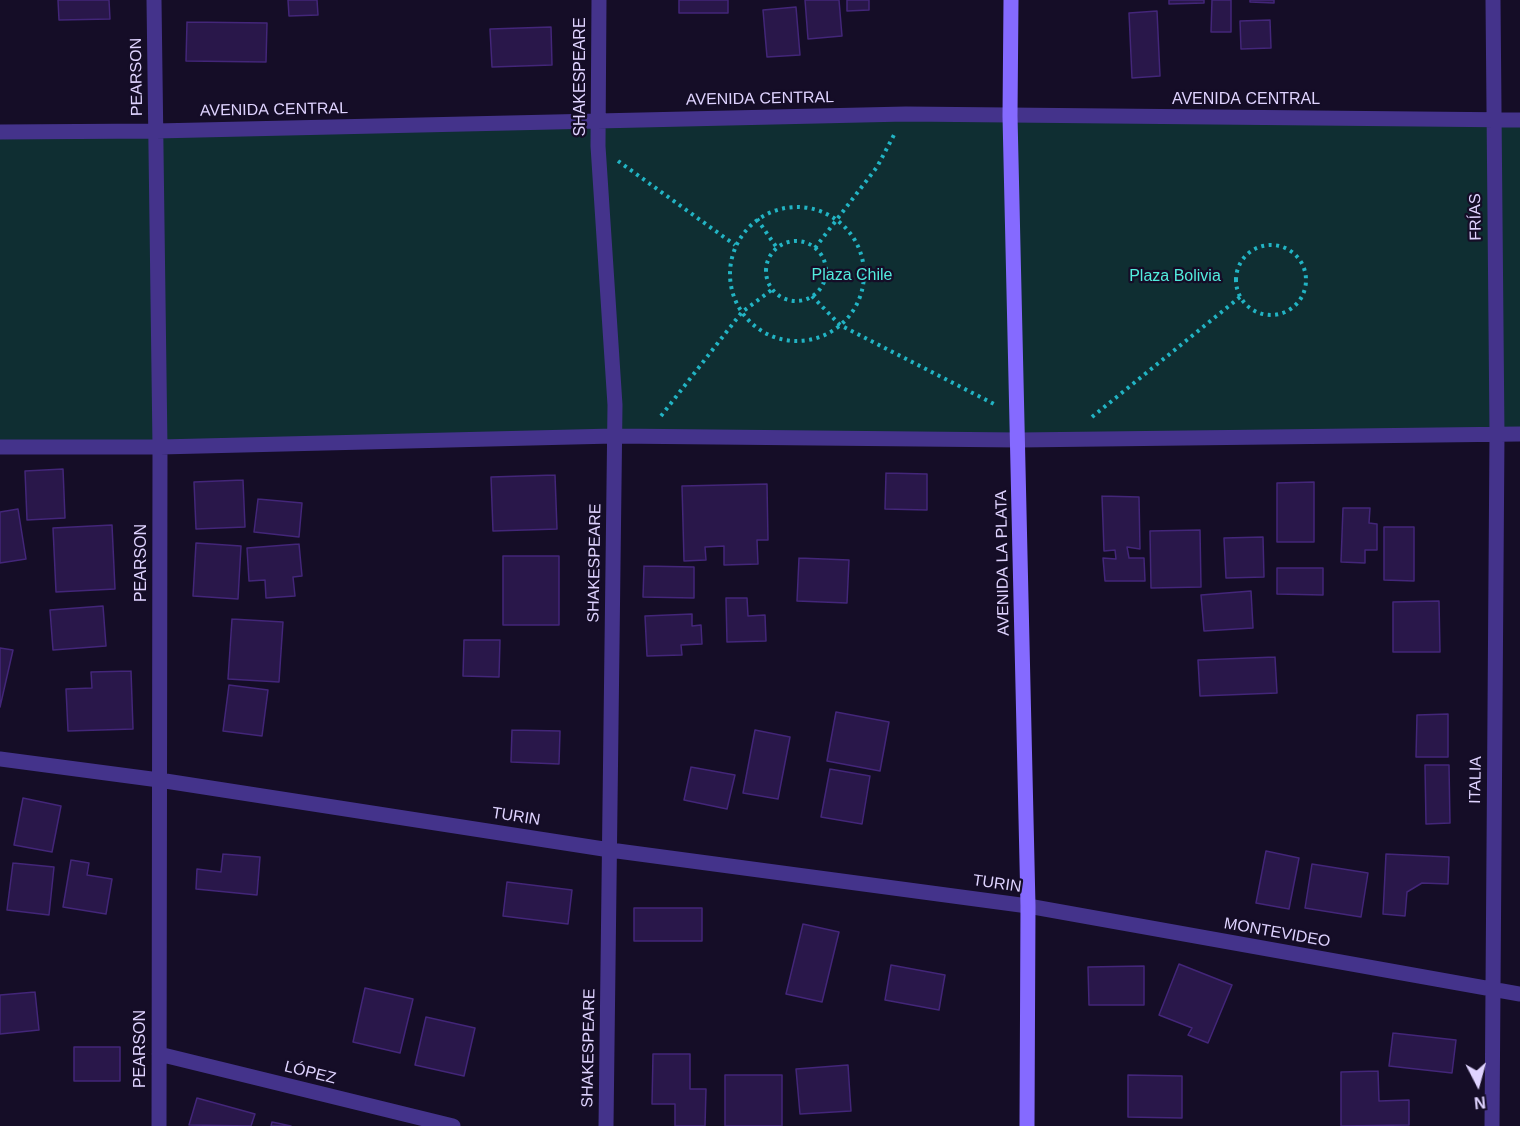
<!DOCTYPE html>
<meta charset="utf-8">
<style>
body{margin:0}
#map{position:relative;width:1520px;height:1126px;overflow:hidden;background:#150d27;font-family:Helvetica,sans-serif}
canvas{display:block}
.north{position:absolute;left:1448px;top:1054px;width:60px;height:60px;-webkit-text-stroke:4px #150d27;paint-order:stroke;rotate:174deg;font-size:16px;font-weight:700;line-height:24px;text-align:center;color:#dfd3ff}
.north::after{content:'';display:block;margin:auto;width:21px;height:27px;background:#dfd3ff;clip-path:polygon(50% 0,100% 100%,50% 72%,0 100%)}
</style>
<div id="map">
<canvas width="1520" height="1126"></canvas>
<div class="north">N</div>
</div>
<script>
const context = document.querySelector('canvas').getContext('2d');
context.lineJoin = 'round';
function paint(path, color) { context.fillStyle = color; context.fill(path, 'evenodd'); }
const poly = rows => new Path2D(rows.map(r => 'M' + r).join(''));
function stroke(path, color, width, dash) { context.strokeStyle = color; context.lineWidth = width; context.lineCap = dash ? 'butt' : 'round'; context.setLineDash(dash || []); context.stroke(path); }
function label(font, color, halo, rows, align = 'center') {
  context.font = font + ' Helvetica,sans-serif'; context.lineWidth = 4.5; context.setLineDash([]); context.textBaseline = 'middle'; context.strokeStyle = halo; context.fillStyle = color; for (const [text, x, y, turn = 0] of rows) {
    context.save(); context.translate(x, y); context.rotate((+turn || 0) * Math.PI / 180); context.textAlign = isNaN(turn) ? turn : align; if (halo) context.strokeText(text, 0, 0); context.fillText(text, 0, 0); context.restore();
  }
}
paint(poly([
 [599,120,1520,120,1520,437,0,447,0,132]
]), '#0f2e32');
const building = poly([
 [58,0,109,0,110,19,59,20,58,0],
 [288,0,317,0,318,15,289,16,288,0],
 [679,0,728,0,728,13,679,13,679,0],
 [805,0,839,0,842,36,808,39,805,0],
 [847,0,869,0,869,10,847,11,847,0],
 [1169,0,1204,0,1204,3,1169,4,1169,0],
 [1212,0,1231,0,1231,32,1211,32,1212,0],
 [1250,0,1274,0,1274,3,1250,2,1250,0],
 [796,7,800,55,767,57,763,10,796,7],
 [1157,11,1160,76,1132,78,1129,13,1157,11],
 [1270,20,1271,48,1241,49,1240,21,1270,20],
 [187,22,267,23,266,62,186,61,187,22],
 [551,27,552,65,492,67,490,29,551,27],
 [63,469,65,518,27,520,25,471,63,469],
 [886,473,927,474,927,510,885,509,886,473],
 [555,475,557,529,493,531,491,477,555,475],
 [243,480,245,527,196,529,194,482,243,480],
 [1314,482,1314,542,1277,542,1277,483,1314,482],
 [767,484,768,540,757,540,758,564,724,565,724,546,705,547,706,560,684,561,682,486,767,484],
 [1102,496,1139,497,1140,549,1127,547,1129,558,1144,558,1145,581,1105,581,1103,558,1116,559,1115,550,1104,551,1102,496],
 [258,499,302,503,299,537,254,532,258,499],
 [1343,508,1370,508,1369,523,1377,524,1377,550,1365,550,1365,563,1341,562,1343,508],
 [18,509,26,559,0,563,0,512,18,509],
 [112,525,115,589,56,592,53,528,112,525],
 [1384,527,1414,527,1414,581,1384,580,1384,527],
 [1200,530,1201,587,1151,588,1150,531,1200,530],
 [1263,537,1264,577,1226,578,1224,538,1263,537],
 [196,543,241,546,238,599,193,596,196,543],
 [299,544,302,576,293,577,295,596,266,598,265,580,249,581,247,548,299,544],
 [503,556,559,556,559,625,503,625,503,556],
 [799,558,849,560,847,603,797,601,799,558],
 [644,566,694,567,694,598,643,597,644,566],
 [1277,568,1323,568,1323,595,1277,594,1277,568],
 [1251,591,1253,628,1204,631,1201,595,1251,591],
 [726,598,747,598,748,616,765,615,766,641,727,642,726,598],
 [1439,601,1440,652,1393,652,1393,602,1439,601],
 [103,606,106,646,53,650,50,610,103,606],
 [692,614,692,626,701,625,702,644,681,645,682,655,647,656,645,616,692,614],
 [232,619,283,622,279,682,228,679,232,619],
 [464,640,500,640,499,677,463,676,464,640],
 [0,648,13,650,0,707,0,648],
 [1275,657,1277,693,1200,696,1198,660,1275,657],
 [131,671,133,729,68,731,66,689,92,688,91,672,131,671],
 [229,685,268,690,262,736,223,731,229,685],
 [836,712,889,722,880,771,827,761,836,712],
 [1448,714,1448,757,1416,757,1417,715,1448,714],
 [512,730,560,731,559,764,511,762,512,730],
 [755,730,790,737,778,799,743,793,755,730],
 [1425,765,1449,765,1450,823,1426,824,1425,765],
 [691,767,735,775,727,809,684,800,691,767],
 [830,769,870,776,862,824,821,817,830,769],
 [23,798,61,806,52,852,14,845,23,798],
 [1266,851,1299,858,1289,909,1256,903,1266,851],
 [223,854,260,857,257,895,196,889,197,869,221,872,223,854],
 [1386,854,1449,857,1448,884,1422,883,1407,892,1405,916,1383,914,1386,854],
 [71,860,89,863,87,875,112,879,106,914,63,907,71,860],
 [13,863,54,867,49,915,7,910,13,863],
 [1312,864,1368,873,1361,917,1305,908,1312,864],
 [507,882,572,890,568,924,503,916,507,882],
 [634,908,702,908,702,941,634,941,634,908],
 [803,924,839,932,822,1002,786,994,803,924],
 [1179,964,1232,985,1208,1043,1188,1035,1192,1028,1159,1015,1179,964],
 [891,965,945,975,939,1010,885,1000,891,965],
 [1144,966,1144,1005,1089,1005,1088,967,1144,966],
 [365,988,413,999,400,1053,353,1042,365,988],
 [35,992,39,1030,0,1034,0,995,35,992],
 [426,1017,475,1028,464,1076,415,1065,426,1017],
 [1393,1033,1456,1040,1452,1073,1389,1066,1393,1033],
 [74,1047,120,1047,120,1081,74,1081,74,1047],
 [653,1054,690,1054,690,1089,706,1089,705,1126,675,1126,675,1104,652,1104,653,1054],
 [848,1065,851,1111,800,1114,796,1069,848,1065],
 [1378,1071,1379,1101,1409,1100,1409,1125,1341,1126,1341,1072,1378,1071],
 [725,1075,782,1075,782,1126,725,1126,725,1075],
 [1128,1075,1182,1076,1182,1118,1128,1117,1128,1075],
 [197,1098,255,1114,251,1126,189,1125,197,1098],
 [272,1122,291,1126,271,1126,272,1122]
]);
paint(building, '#29174a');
stroke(building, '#432679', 1.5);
stroke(poly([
 [618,161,735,245],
 '730 274a67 67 0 1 1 134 0a67 67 0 1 1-134 0Z',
 [757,219,777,248],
 '766 271a30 30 0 1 1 60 0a30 30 0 1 1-60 0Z',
 '1236 280a35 35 0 1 1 70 0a35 35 0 1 1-70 0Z',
 [815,248,877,167,895,133],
 [812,296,840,325,996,405],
 [661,416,742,312,773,289],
 [1092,417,1240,297]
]), '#22b4c4', 4, [3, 4.5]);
stroke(poly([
 [154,0,160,447,159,1126],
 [599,0,598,146,615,405,606,1126],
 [0,132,156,131,906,114,1520,120],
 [0,447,160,447,614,436,1019,440,1520,434],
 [0,759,159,780,610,850,1028,906,1520,994],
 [159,1054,453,1126],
 [1492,1126,1497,434,1493,0]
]), '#44338b', 15);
stroke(poly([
 [1011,0,1010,116,1028,906,1027,1126]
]), '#856aff', 15);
label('16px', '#dfd3ff', '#150d27', [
 ["PEARSON",137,77,-91],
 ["SHAKESPEARE",581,77,-90],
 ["AVENIDA CENTRAL",760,99,-1],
 ["AVENIDA CENTRAL",1246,100],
 ["AVENIDA CENTRAL",274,110,-1],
 ["FRÍAS",1476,217,-91],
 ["PEARSON",142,563,-90],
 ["SHAKESPEARE",595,563,-89],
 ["AVENIDA LA PLATA",1003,563,-91],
 ["ITALIA",1476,780,-89],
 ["TURIN",516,817,9],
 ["TURIN",997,884,8],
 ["MONTEVIDEO",1277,933,10],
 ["SHAKESPEARE",589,1048,-89],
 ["PEARSON",141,1049,-90],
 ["LÓPEZ",310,1073,14]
]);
label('16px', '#52ecdd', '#150d27', [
 ["Plaza Chile",852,276],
 ["Plaza Bolivia",1175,277]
]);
</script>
